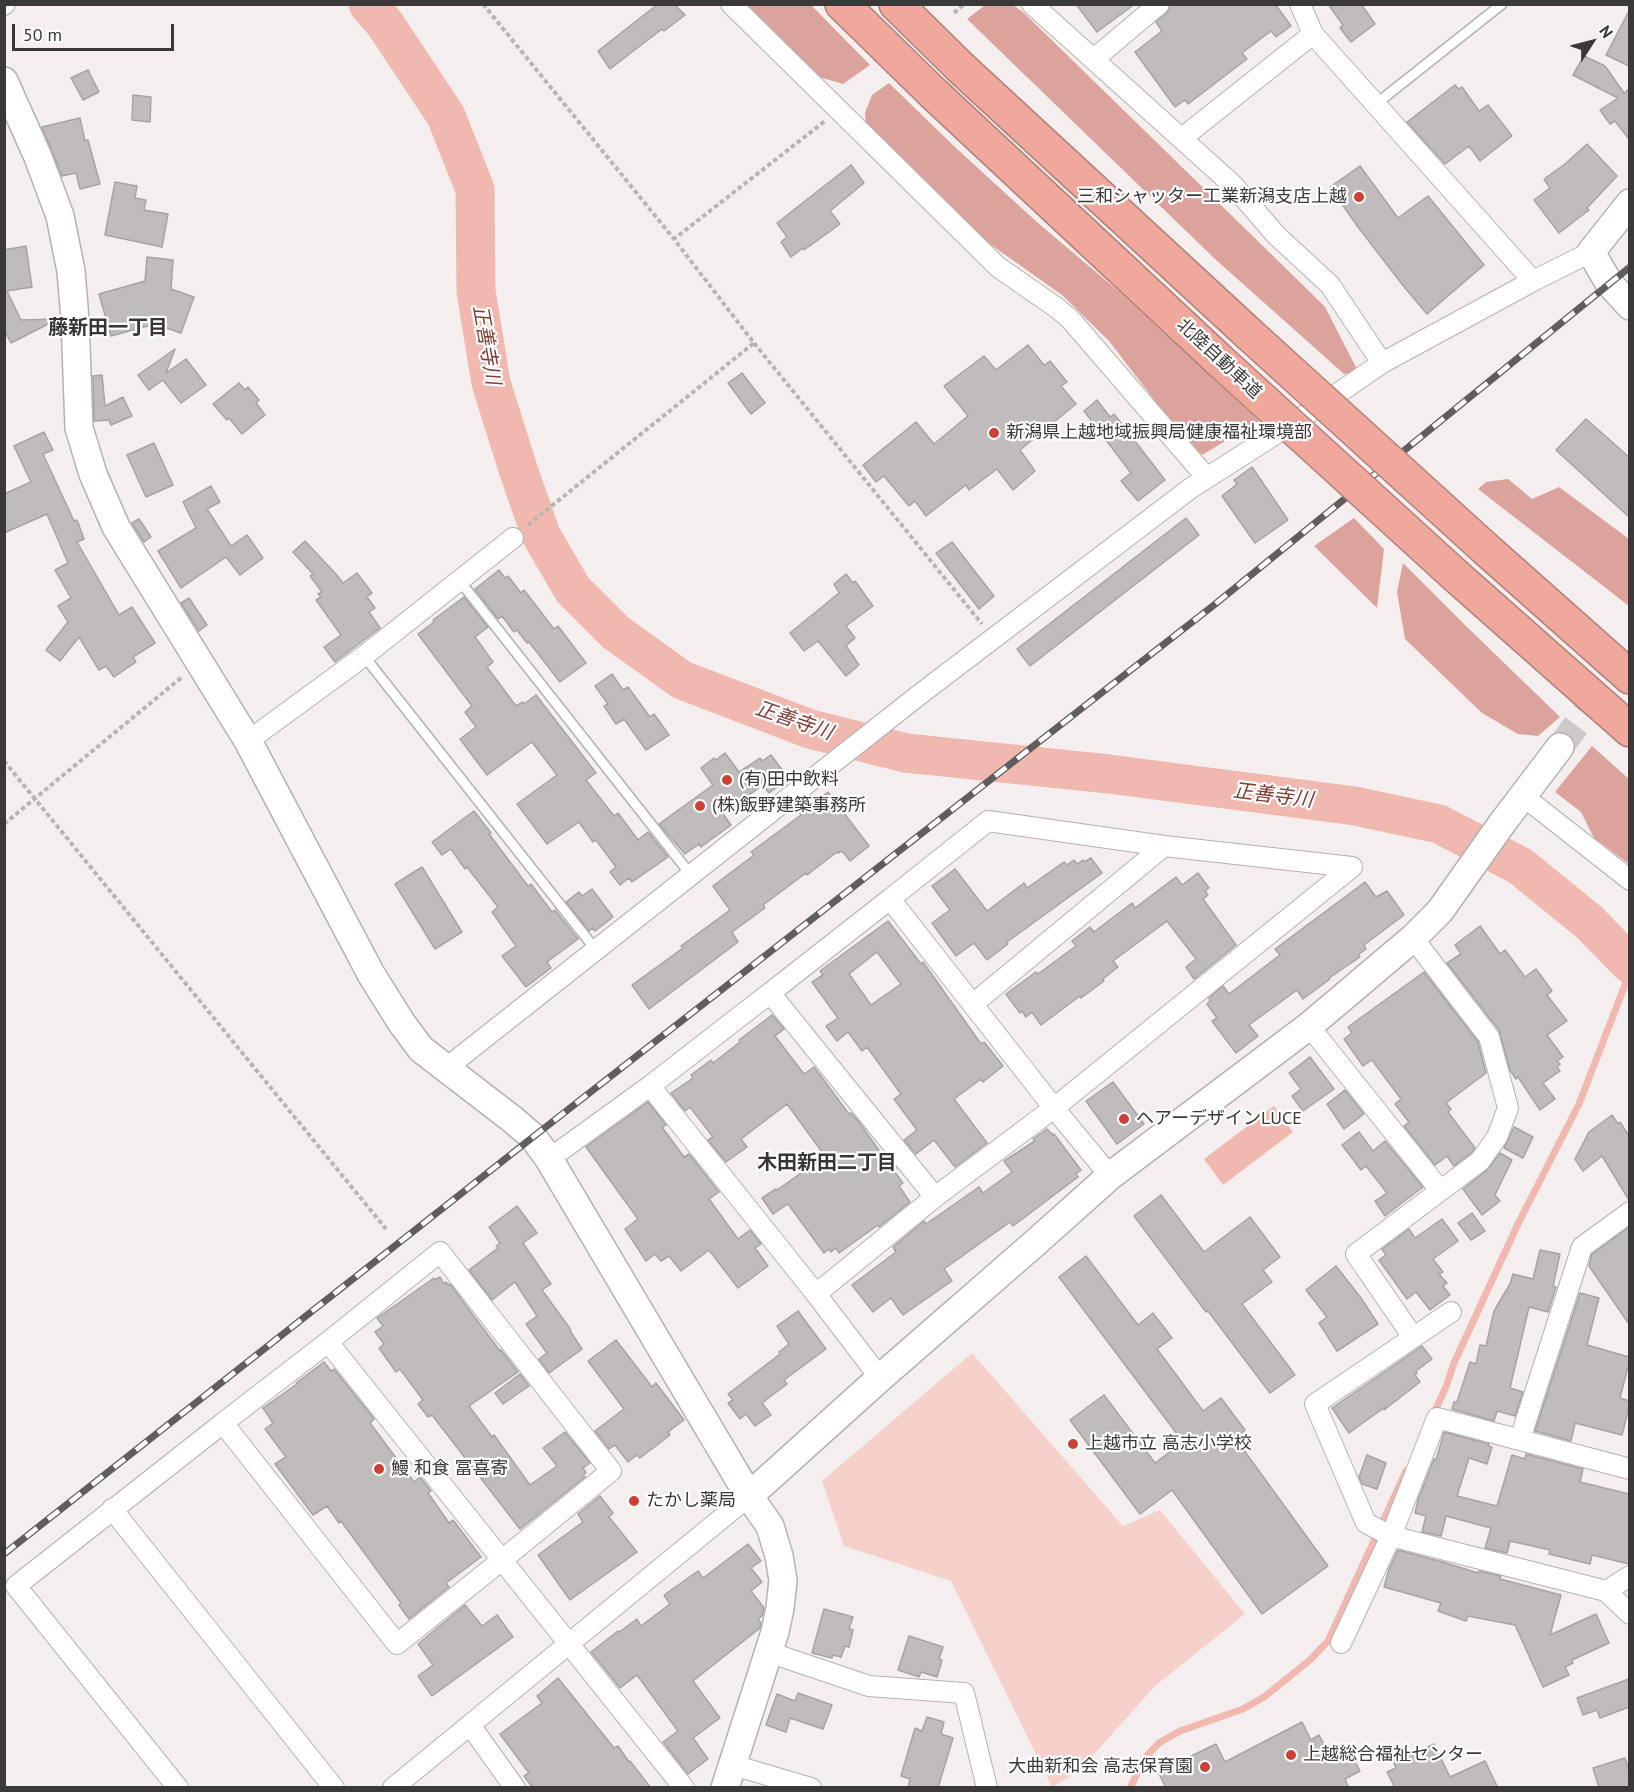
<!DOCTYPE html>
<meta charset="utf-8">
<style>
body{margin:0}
#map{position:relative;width:1634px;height:1792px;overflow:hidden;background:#f4efee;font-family:"PT Sans",sans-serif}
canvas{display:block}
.frame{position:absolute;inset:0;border:6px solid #3a3838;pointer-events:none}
.north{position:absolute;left:1562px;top:12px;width:60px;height:60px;-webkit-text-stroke:4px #fffdfd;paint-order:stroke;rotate:54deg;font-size:16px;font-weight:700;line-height:24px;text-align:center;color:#3a3838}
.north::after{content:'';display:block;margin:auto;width:21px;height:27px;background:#3a3838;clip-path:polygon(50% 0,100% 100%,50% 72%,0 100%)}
.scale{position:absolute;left:12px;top:24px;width:162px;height:27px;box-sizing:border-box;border:3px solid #3a3838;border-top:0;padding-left:8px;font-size:18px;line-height:21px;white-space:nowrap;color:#3a3838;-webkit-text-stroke:4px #fffdfd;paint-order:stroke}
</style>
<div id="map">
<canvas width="1634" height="1792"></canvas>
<div class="frame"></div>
<div class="north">N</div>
<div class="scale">50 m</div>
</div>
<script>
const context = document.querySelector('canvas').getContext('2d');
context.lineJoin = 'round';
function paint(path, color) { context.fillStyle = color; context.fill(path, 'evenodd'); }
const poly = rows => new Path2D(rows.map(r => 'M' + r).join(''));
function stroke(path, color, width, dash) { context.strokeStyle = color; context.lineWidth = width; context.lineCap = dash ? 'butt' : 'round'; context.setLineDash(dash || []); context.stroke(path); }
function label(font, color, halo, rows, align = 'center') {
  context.font = font + ' "PT Sans","Noto Sans JP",sans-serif'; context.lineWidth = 4.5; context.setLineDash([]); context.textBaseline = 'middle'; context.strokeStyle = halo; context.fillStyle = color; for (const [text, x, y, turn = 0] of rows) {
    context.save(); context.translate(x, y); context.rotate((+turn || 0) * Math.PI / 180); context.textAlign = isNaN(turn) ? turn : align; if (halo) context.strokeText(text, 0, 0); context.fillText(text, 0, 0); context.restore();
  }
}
paint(poly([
 [972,1353,1123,1526,1160,1510,1245,1614,1155,1686,1079,1771,1052,1787,951,1581,844,1546,822,1481]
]), '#f6d1cb');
paint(poly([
 [746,5,811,5,870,65,843,84,819,77],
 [990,5,1013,5,1023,12,1309,291,1325,307,1358,371,1344,374,1215,259,967,19,984,6],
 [889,83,957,149,1038,223,1116,289,1259,421,1202,455,1169,419,1109,341,1062,295,987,242,866,125,865,113,872,95],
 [1508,479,1532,499,1559,487,1629,539,1629,606,1478,489,1486,482],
 [1354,518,1384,549,1377,608,1314,546],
 [1403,563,1465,625,1560,717,1538,736,1518,734,1482,713,1405,639,1397,592],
 [1592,746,1629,779,1629,864,1594,838,1581,812,1555,792]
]), '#dba39b');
paint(poly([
 [1274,1106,1293,1132,1223,1185,1204,1159]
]), '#f1b8af');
stroke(poly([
 [1433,1415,1446,1387,1454,1363,1518,1224,1579,1104,1630,972],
 [1130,1788,1144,1759,1159,1743,1180,1731,1243,1709,1264,1697,1310,1660,1328,1641,1406,1471]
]), '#f1b8af', 7);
stroke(poly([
 [368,4,385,24,446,116,475,189,476,291,491,383,518,469,541,535,573,590,615,632,682,680,810,729,906,753,1109,774,1355,806,1439,824,1520,866,1589,922,1630,964]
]), '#f1b8af', 39);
const building = poly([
 [658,4,674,4,685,15,664,31,662,29,610,69,598,51,658,4],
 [1076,4,1135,4,1097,32,1076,4],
 [1171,4,1275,4,1291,26,1276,37,1271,31,1242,53,1247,59,1188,104,1185,100,1175,107,1135,52,1162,31,1156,22,1167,13,1171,4],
 [1328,4,1361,4,1375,24,1351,42,1340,28,1343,25,1328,4],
 [1629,11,1629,66,1606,55,1629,11],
 [1584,56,1605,66,1624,93,1629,89,1629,139,1615,121,1610,124,1600,110,1618,98,1573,75,1584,56],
 [88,70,99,92,83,100,71,78,88,70],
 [1455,85,1459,89,1462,87,1479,111,1488,105,1512,136,1480,161,1469,146,1445,164,1407,122,1455,85],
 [133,95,151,97,150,122,132,120,133,95],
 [80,118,85,141,88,140,100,184,80,189,76,173,62,176,42,127,80,118],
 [1587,144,1617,176,1587,208,1589,210,1559,233,1534,200,1550,188,1544,179,1565,164,1587,144],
 [851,165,864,183,830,211,840,224,804,250,803,248,791,257,781,242,787,237,777,223,851,165],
 [1360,166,1398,218,1428,196,1484,265,1427,314,1405,288,1358,227,1330,187,1360,166],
 [115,182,137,186,135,198,146,200,144,210,168,214,162,247,105,235,115,182],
 [26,246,32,287,7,291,21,320,58,319,11,343,4,330,4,250,26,246],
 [147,257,173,260,171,289,194,297,181,333,155,324,111,336,99,294,145,281,147,257],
 [1028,345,1044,365,1050,361,1067,382,1061,386,1076,404,1020,450,1035,471,1013,490,997,469,969,490,966,485,926,516,915,501,909,506,884,476,876,482,863,465,916,422,934,444,968,416,944,386,984,356,996,370,1028,345],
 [175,349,166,373,186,359,206,385,181,403,163,380,149,390,138,375,175,349],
 [742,373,765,403,751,414,728,383,742,373],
 [102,375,105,406,123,397,132,416,111,425,109,420,94,421,93,376,102,375],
 [239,383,245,390,248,387,259,400,256,403,265,415,242,434,229,418,227,420,213,404,239,383],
 [1097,400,1110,417,1114,414,1165,480,1138,501,1121,481,1131,473,1084,411,1097,400],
 [1586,419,1629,457,1629,517,1556,450,1586,419],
 [44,432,53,450,43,454,74,521,77,520,84,539,77,542,119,615,132,607,155,643,133,657,136,662,114,677,106,666,99,670,79,637,60,661,46,650,68,622,58,606,71,598,55,570,68,563,47,514,4,533,4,494,31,482,14,446,44,432],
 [154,443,173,485,146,497,127,455,154,443],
 [1252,467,1288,520,1255,543,1222,496,1237,484,1234,480,1252,467],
 [211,486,220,502,207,509,231,546,247,535,263,558,240,575,226,557,181,588,158,551,196,528,183,502,211,486],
 [1186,518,1199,535,1030,666,1017,649,1186,518],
 [139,519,151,537,144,542,132,523,139,519],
 [305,541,335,573,343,583,357,573,372,593,367,597,375,608,369,612,380,628,335,662,324,647,341,635,316,600,321,597,318,594,322,592,310,576,313,574,293,552,305,541],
 [952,542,994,596,979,609,936,553,952,542],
 [499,570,505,578,508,576,521,593,524,590,554,629,558,626,586,663,560,682,529,642,527,643,517,630,514,632,502,616,498,619,475,589,499,570],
 [846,574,853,583,855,581,873,606,846,626,855,638,846,646,859,665,846,676,818,641,804,651,790,633,839,593,834,584,846,574],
 [464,597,488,627,475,637,493,662,487,667,516,706,523,702,524,704,536,695,596,773,586,780,614,816,618,813,638,840,648,832,668,857,632,882,629,878,620,885,610,872,616,867,596,840,593,842,579,822,547,844,517,804,557,775,532,742,487,775,460,739,476,727,465,712,472,706,418,634,434,622,433,620,464,597],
 [189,598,207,625,199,631,181,603,189,598],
 [612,674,623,690,628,687,650,717,654,714,669,735,646,750,624,719,616,724,604,706,608,704,595,686,612,674],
 [725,753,739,772,760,758,762,761,771,755,789,779,769,793,763,785,723,814,731,825,701,847,699,844,685,854,659,824,713,785,701,768,714,758,716,760,725,753],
 [828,792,869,846,850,861,842,851,838,853,837,852,807,875,806,873,763,905,765,908,732,932,738,942,649,1009,632,985,683,948,681,946,730,910,713,886,754,855,751,852,801,815,800,813,828,792],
 [474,811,491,833,489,834,528,886,531,884,552,912,555,910,578,939,547,962,551,968,526,987,502,956,516,946,492,912,498,907,467,867,465,869,451,849,442,855,432,842,474,811],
 [1091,858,1102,873,1007,942,1008,944,987,960,974,943,956,956,932,923,950,910,932,886,955,869,987,911,1024,883,1027,888,1064,862,1067,865,1074,860,1077,864,1083,860,1084,862,1091,858],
 [422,867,462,932,435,949,395,884,422,867],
 [1198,873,1209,888,1205,891,1208,895,1203,899,1236,945,1194,979,1186,967,1196,959,1167,921,1113,961,1118,967,1103,979,1104,981,1081,998,1080,996,1041,1025,1032,1012,1026,1017,1022,1011,1020,1013,1006,994,1036,972,1038,974,1076,946,1072,941,1090,927,1094,932,1132,903,1135,908,1176,877,1182,885,1198,873],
 [1365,882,1376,897,1387,891,1404,915,1364,945,1366,949,1358,955,1360,957,1329,978,1330,979,1303,999,1297,990,1249,1025,1258,1036,1236,1053,1212,1021,1217,1018,1207,1004,1210,1001,1209,998,1223,986,1229,994,1280,955,1275,949,1365,882],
 [592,889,613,917,595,931,593,928,589,931,566,902,579,892,582,896,592,889],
 [888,921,921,964,923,962,981,1044,984,1042,1003,1066,983,1082,981,1079,954,1099,987,1143,955,1167,934,1140,916,1154,904,1140,917,1130,894,1099,901,1094,867,1047,862,1051,848,1032,837,1041,826,1026,838,1018,812,982,823,975,820,971,888,921],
 [877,952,901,984,871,1005,849,974,877,952],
 [1480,926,1500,954,1505,950,1525,977,1536,969,1552,991,1547,995,1567,1021,1547,1035,1563,1057,1557,1061,1560,1064,1557,1067,1560,1071,1543,1083,1555,1099,1540,1110,1518,1077,1516,1079,1510,1070,1499,1030,1447,963,1461,954,1455,945,1480,926],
 [1424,972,1478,1042,1486,1073,1446,1103,1451,1109,1448,1112,1475,1148,1471,1153,1454,1166,1447,1156,1435,1165,1404,1126,1409,1122,1395,1104,1401,1099,1372,1060,1363,1066,1344,1039,1352,1033,1348,1027,1424,972],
 [772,1015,784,1029,775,1036,804,1074,814,1067,849,1114,851,1113,859,1122,883,1156,885,1154,896,1168,894,1171,903,1183,899,1186,910,1202,879,1227,878,1225,839,1253,836,1248,831,1252,829,1249,824,1253,788,1204,773,1214,762,1198,776,1189,777,1190,825,1156,787,1104,741,1139,747,1147,726,1162,708,1140,713,1137,690,1107,685,1111,671,1093,693,1078,691,1075,711,1060,713,1063,740,1042,739,1040,772,1015],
 [1310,1057,1334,1089,1303,1111,1292,1096,1301,1089,1289,1073,1310,1057],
 [1113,1082,1144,1124,1117,1144,1086,1101,1113,1082],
 [1345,1090,1364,1114,1344,1129,1327,1104,1345,1090],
 [648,1102,666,1125,662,1127,684,1157,689,1154,719,1192,709,1199,738,1239,750,1230,761,1244,755,1248,768,1266,738,1288,709,1250,681,1271,669,1256,661,1261,655,1254,646,1261,625,1229,638,1219,586,1147,648,1102],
 [1612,1115,1618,1124,1620,1122,1629,1136,1629,1200,1602,1156,1583,1171,1575,1159,1589,1132,1612,1115],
 [1514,1127,1533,1137,1523,1158,1504,1148,1514,1127],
 [1047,1129,1053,1135,1054,1134,1081,1170,1076,1174,1078,1177,1013,1226,1010,1222,944,1269,952,1281,903,1315,891,1298,873,1312,852,1285,896,1252,893,1247,924,1221,926,1224,979,1187,983,1193,1012,1172,1004,1161,1035,1141,1033,1139,1047,1129],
 [1359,1132,1373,1151,1385,1141,1423,1187,1385,1216,1375,1201,1387,1193,1366,1166,1361,1170,1342,1145,1359,1132],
 [1500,1153,1512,1160,1495,1195,1500,1201,1482,1215,1463,1189,1487,1170,1500,1153],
 [1161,1195,1204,1252,1250,1217,1280,1257,1263,1270,1272,1282,1242,1304,1295,1375,1270,1393,1208,1311,1206,1312,1134,1216,1161,1195],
 [517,1206,537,1233,523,1243,551,1284,542,1290,571,1330,570,1331,582,1349,549,1373,539,1359,547,1353,526,1324,537,1316,515,1282,492,1300,469,1270,498,1248,496,1246,500,1243,489,1227,517,1206],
 [1472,1213,1485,1231,1471,1240,1458,1223,1472,1213],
 [1442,1219,1458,1241,1433,1259,1443,1272,1439,1274,1447,1283,1443,1286,1450,1295,1430,1310,1416,1292,1407,1299,1379,1260,1386,1255,1382,1249,1409,1229,1415,1238,1442,1219],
 [1629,1227,1629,1324,1589,1266,1592,1254,1629,1227],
 [1540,1250,1560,1254,1553,1286,1556,1287,1548,1312,1529,1307,1510,1388,1523,1392,1515,1416,1497,1411,1494,1421,1452,1409,1454,1402,1457,1402,1470,1362,1476,1364,1480,1345,1486,1346,1494,1311,1510,1284,1513,1274,1533,1279,1540,1250],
 [1086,1256,1138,1325,1153,1313,1172,1338,1157,1349,1203,1411,1221,1398,1245,1430,1235,1438,1328,1566,1262,1614,1172,1490,1140,1514,1070,1420,1104,1395,1155,1463,1183,1442,1059,1277,1086,1256],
 [1336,1266,1361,1298,1378,1324,1337,1351,1319,1323,1327,1317,1306,1290,1336,1266],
 [440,1277,444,1284,446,1282,449,1285,450,1284,500,1351,501,1350,518,1372,469,1406,492,1437,494,1435,530,1485,557,1466,543,1448,565,1432,590,1463,583,1468,586,1473,583,1475,585,1477,520,1529,432,1415,428,1417,418,1404,423,1400,400,1369,396,1372,379,1348,384,1344,375,1332,383,1326,377,1318,434,1278,435,1280,440,1277],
 [1580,1293,1599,1298,1587,1345,1629,1357,1629,1363,1620,1398,1629,1401,1629,1407,1622,1435,1575,1423,1571,1441,1535,1431,1580,1293],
 [798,1311,826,1349,784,1380,787,1384,762,1403,771,1415,755,1426,746,1414,740,1419,728,1403,733,1400,728,1394,780,1354,779,1352,789,1344,777,1326,798,1311],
 [616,1340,652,1387,656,1383,684,1420,668,1432,670,1435,640,1458,637,1455,628,1462,615,1445,609,1449,595,1431,624,1409,588,1361,616,1340],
 [1422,1346,1432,1359,1416,1371,1417,1373,1415,1375,1420,1382,1384,1410,1385,1407,1349,1433,1332,1408,1422,1346],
 [324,1362,331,1371,334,1369,371,1415,374,1419,370,1423,414,1482,420,1477,431,1491,428,1493,449,1523,453,1520,481,1557,446,1583,449,1587,409,1619,399,1605,401,1603,341,1521,339,1523,327,1506,313,1515,275,1464,286,1457,265,1429,273,1423,263,1408,297,1384,296,1383,324,1362],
 [520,1374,529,1386,503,1404,495,1393,520,1374],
 [1444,1432,1489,1444,1488,1446,1492,1447,1487,1464,1469,1458,1457,1496,1497,1506,1512,1455,1525,1459,1526,1454,1583,1469,1580,1482,1629,1494,1629,1564,1592,1555,1590,1564,1549,1554,1550,1550,1510,1541,1507,1553,1485,1548,1491,1528,1446,1516,1441,1536,1422,1532,1426,1516,1415,1513,1418,1500,1434,1459,1436,1460,1444,1432],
 [1367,1455,1386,1463,1377,1489,1362,1484,1359,1477,1367,1455],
 [600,1496,613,1513,609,1517,637,1552,570,1600,538,1555,583,1522,578,1514,600,1496],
 [748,1544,761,1561,751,1568,762,1582,751,1591,764,1608,762,1616,758,1619,761,1623,760,1628,693,1681,720,1718,693,1738,708,1759,688,1774,663,1742,678,1731,637,1675,620,1688,591,1652,618,1631,619,1632,637,1619,641,1626,670,1604,664,1595,698,1571,703,1578,748,1544],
 [1398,1550,1446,1563,1478,1573,1479,1571,1501,1576,1500,1579,1561,1595,1550,1635,1596,1614,1609,1643,1572,1660,1573,1663,1565,1667,1569,1675,1543,1687,1515,1625,1468,1616,1466,1621,1438,1611,1441,1603,1384,1587,1389,1569,1398,1550],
 [465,1605,482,1626,497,1615,513,1637,432,1696,418,1676,433,1665,418,1644,465,1605],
 [824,1609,853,1617,849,1629,853,1630,849,1647,845,1646,841,1657,833,1655,832,1658,812,1653,824,1609],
 [909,1636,943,1647,939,1659,942,1660,937,1677,921,1672,919,1677,898,1670,909,1636],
 [558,1678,614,1748,618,1746,629,1762,630,1761,651,1788,533,1788,524,1776,529,1773,500,1734,542,1703,537,1696,558,1678],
 [1629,1679,1629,1707,1600,1718,1597,1710,1583,1715,1577,1698,1629,1679],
 [798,1693,832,1705,823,1729,790,1718,786,1732,766,1725,777,1694,795,1701,798,1693],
 [927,1717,944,1722,941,1734,953,1738,938,1788,908,1788,910,1779,901,1776,915,1728,922,1731,927,1717],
 [1302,1722,1311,1740,1319,1735,1332,1759,1349,1750,1360,1771,1345,1779,1349,1788,1166,1788,1158,1772,1216,1744,1225,1762,1302,1722],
 [1434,1744,1450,1777,1485,1761,1498,1788,1395,1788,1387,1772,1396,1768,1393,1761,1417,1749,1418,1752,1434,1744],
 [1625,1758,1629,1770,1629,1788,1599,1788,1593,1768,1625,1758]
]);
paint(building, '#c1bcbc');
stroke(building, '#a7a3a2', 1.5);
stroke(poly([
 [1560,747,1630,653]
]), '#cfcaca', 27, [27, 14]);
const lane = poly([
 [1376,104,1502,4],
 [459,580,691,875],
 [364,656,596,950]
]);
const street = poly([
 [731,4,998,267,1057,308,1071,320,1207,478],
 [1032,4,1233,185,1276,235,1330,285,1382,363],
 [1300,4,1313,34,1533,281],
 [4,5,5,4],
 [1094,59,1159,4],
 [1182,138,1313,34],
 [248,741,364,656,513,538],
 [1523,796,1630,880],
 [890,899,770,993,935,1197,1054,1108,1352,867,1164,846],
 [1413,938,1489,1037,1508,1108,1497,1137,1480,1161,1356,1254,1413,1337],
 [973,1004,1164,846,988,821,890,899,1054,1108,1110,1176],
 [1309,1026,1440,1190],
 [445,1069,919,695,1191,488,1324,403,1382,363,1533,281,1591,252],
 [650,1086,816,1294,880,1378],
 [549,1159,650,1086,770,993],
 [440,1252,611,1471,502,1560,397,1644,223,1423,328,1342,440,1252],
 [816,1294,935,1197],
 [1451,1312,1315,1404,1366,1523,1391,1536,1606,1591,1630,1614],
 [328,1342,684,1788],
 [1520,1439,1582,1247,1630,1212],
 [112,1509,334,1788],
 [1606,1591,1630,1576],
 [1341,1643,1391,1536,1437,1418,1630,1469],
 [768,1652,869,1686,964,1693,987,1788],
 [470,1725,515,1788],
 [733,1765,811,1788],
 [178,1788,16,1586,223,1423],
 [393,1788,749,1496]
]);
const secondary = poly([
 [4,81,38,157,60,216,71,271,75,319,79,428,93,474,116,527,248,741,371,974,401,1022,421,1049,512,1119,533,1137,549,1159,749,1496,770,1526,779,1556,783,1580,780,1608,775,1632,725,1788],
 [1630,203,1591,252,1609,283,1630,306],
 [749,1496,880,1378,1035,1243,1110,1176,1309,1026,1413,938,1440,911,1503,822,1560,747]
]);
const highway = poly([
 [842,4,932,92,1219,360],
 [896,4,960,67,1248,333],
 [1488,551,1630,677],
 [1456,576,1630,730]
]);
stroke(lane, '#b6b1b1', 12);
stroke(street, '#b6b1b1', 22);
stroke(secondary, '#b6b1b1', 30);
stroke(highway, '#b08079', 36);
stroke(poly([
 [483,4,674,239],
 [954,13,964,4],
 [754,343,982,624],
 [528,525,754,343,674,239,825,121],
 [4,761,386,1229],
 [4,824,182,677]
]), '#b8b4b3', 4, [4.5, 3]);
stroke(lane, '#fff', 9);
stroke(street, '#fff', 20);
stroke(secondary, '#fff', 27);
stroke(highway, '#f0a79c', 33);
const rail = poly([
 [4,1554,533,1137,1214,605,1630,267]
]);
stroke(rail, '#605d5d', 7);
stroke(rail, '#fffdfd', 4.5, [14]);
const highwayBridge = poly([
 [1248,333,1488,551],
 [1219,360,1456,576]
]);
stroke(highwayBridge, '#b08079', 36, []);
stroke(highwayBridge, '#f0a79c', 33);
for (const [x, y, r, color] of [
 [1359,197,6,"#cd4035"],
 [994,433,6,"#cd4035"],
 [727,780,6,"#cd4035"],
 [700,806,6,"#cd4035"],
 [1124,1119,6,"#cd4035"],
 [1073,1444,6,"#cd4035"],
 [379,1469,6,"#cd4035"],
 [634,1501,6,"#cd4035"],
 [1291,1755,6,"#cd4035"],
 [1205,1767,6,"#cd4035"]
]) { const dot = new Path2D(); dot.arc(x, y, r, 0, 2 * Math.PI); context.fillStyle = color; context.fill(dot); stroke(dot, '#fffdfd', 2); }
label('18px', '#3a3838', '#fffdfd', [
 ["三和シャッター工業新潟支店上越",1347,197,"right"],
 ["新潟県上越地域振興局健康福祉環境部",1006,433],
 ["(有)田中飲料",739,780],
 ["(株)飯野建築事務所",712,806],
 ["ヘアーデザインLUCE",1136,1119],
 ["上越市立 高志小学校",1085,1444],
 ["鰻 和食 冨喜寄",391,1469],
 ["たかし薬局",646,1501],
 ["上越総合福祉センター",1303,1755],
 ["大曲新和会 高志保育園",1193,1767,"right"]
], 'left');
label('18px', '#3a3838', '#fffdfd', [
 ["北陸自動車道",1219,359,43]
]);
label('bold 20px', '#383534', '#fffdfd', [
 ["藤新田一丁目",108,328],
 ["木田新田二丁目",827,1163]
]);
label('italic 20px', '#803b33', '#fffdfd', [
 ["正善寺川",486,345,80],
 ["正善寺川",794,721,19],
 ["正善寺川",1273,796,7]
]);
</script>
